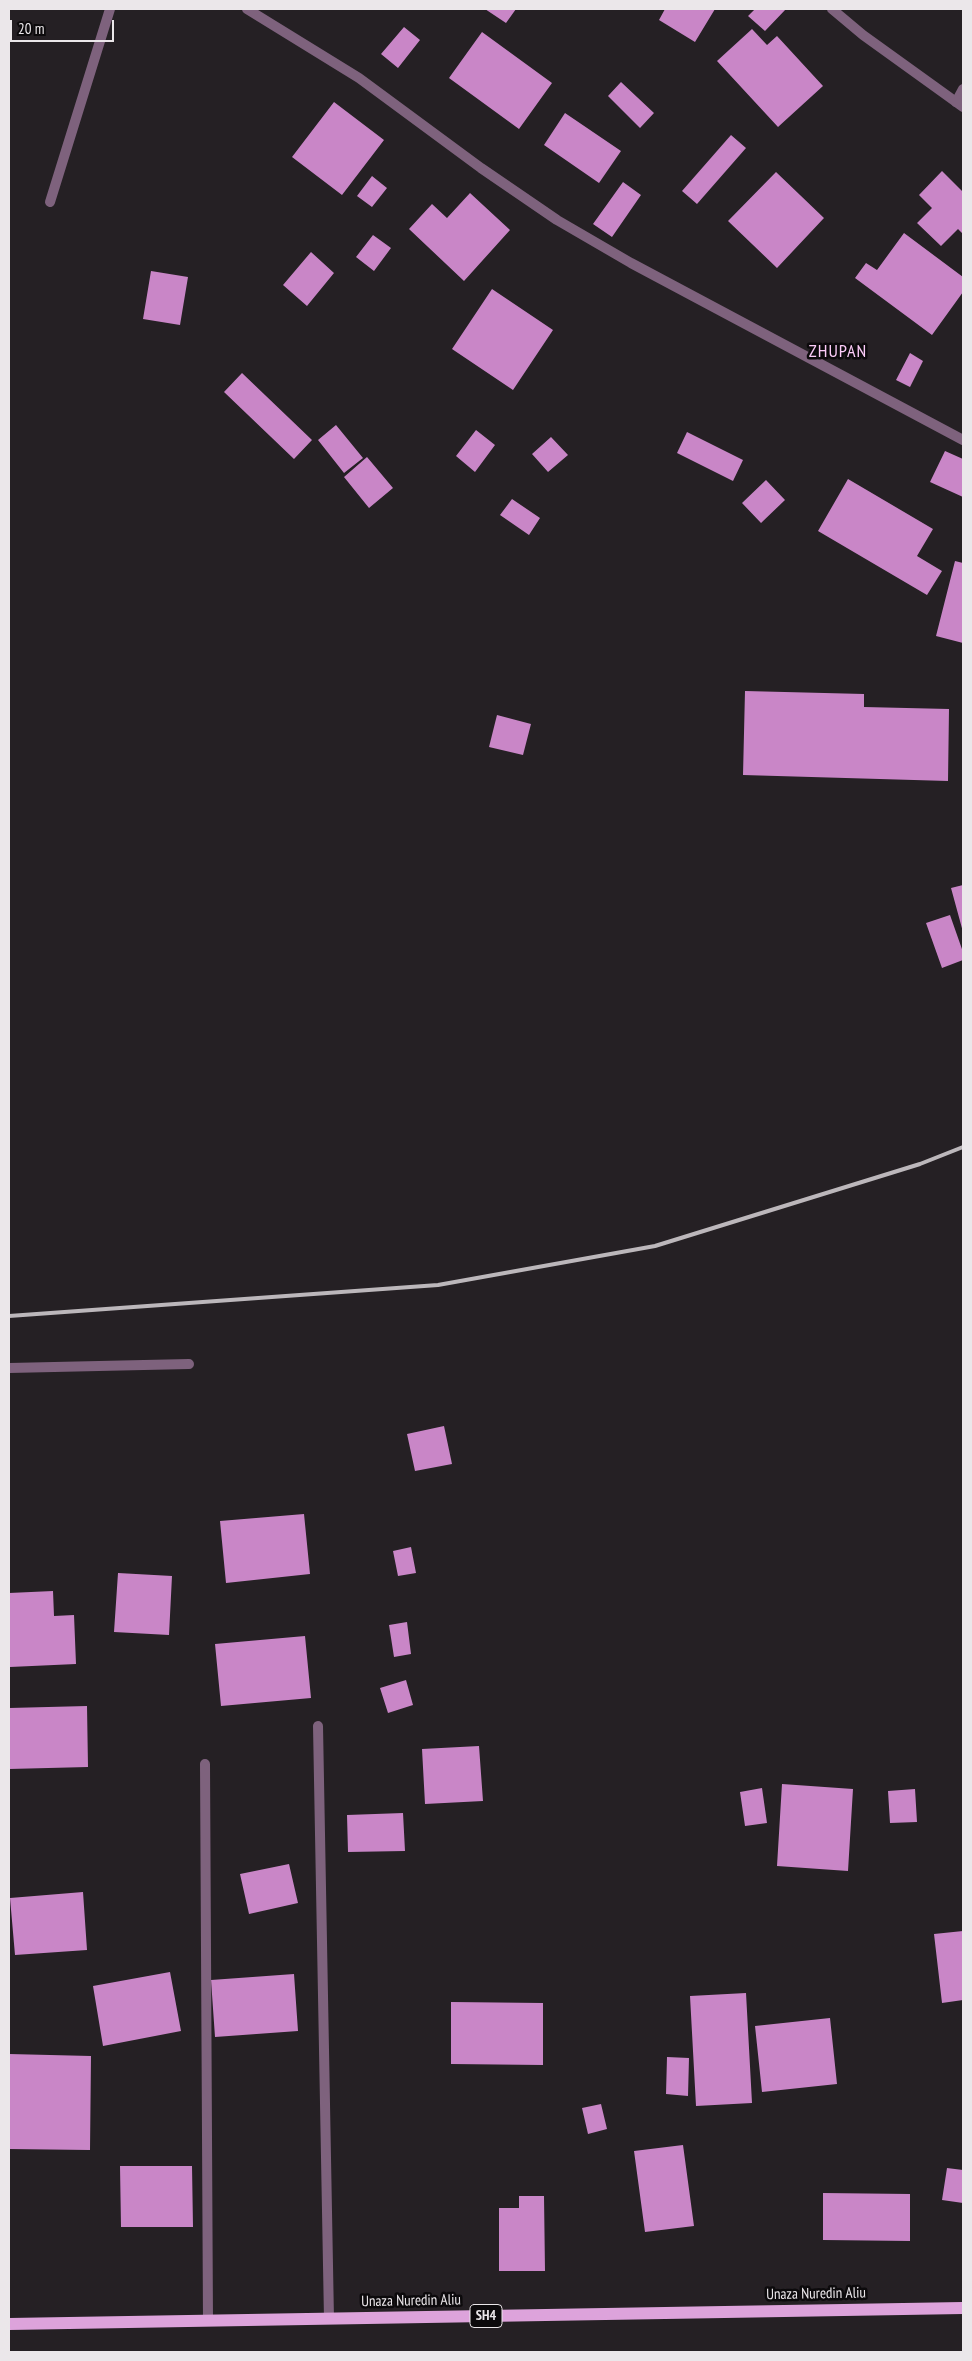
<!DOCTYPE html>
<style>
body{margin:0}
#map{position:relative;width:972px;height:2361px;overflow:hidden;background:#252024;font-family:"PT Sans Narrow",sans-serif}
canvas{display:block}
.frame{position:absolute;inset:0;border:10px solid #ebe7ea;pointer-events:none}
.scale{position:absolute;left:10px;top:20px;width:104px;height:22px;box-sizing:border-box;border:2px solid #ebe7ea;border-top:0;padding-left:6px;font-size:15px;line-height:18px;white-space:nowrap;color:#ebe7ea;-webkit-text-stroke:4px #0c0a0c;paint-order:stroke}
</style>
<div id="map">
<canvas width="972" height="2361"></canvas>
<div class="frame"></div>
<div class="scale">20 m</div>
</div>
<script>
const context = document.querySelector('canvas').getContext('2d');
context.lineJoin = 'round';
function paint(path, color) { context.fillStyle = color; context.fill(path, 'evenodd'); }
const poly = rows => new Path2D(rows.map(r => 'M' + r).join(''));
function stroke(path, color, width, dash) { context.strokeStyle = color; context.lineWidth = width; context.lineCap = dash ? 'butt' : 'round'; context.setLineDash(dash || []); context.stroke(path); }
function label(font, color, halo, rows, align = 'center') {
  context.font = font + ' "PT Sans Narrow",sans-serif'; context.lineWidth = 5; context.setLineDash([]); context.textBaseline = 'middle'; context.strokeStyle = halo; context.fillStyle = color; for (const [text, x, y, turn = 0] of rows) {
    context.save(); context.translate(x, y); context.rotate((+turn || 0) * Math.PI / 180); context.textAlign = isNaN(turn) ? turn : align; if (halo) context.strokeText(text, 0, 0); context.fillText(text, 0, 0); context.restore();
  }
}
paint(poly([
 [485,9,516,9,506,23],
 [665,9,715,9,695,42,659,20],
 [755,9,786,9,765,31,748,16],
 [404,27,420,40,398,68,381,54],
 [752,29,767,45,777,36,823,86,778,127,717,61],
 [482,32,552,83,519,129,449,78],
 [621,82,654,113,640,128,608,96],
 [334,102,384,140,342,195,292,157],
 [565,113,621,151,599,183,544,145],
 [731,135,746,148,697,204,682,191],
 [942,171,963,192,963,234,958,229,941,246,917,223,932,208,919,195],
 [776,172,824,218,777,268,728,221],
 [372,176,387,188,372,207,357,196],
 [623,182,641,195,612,237,593,224],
 [470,193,510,230,464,281,409,229,432,204,447,218],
 [904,233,963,277,963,292,932,335,855,278,866,263,877,270],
 [373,235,391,248,374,271,356,257],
 [311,252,334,273,307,306,283,285],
 [151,271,188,277,180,325,143,319],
 [492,289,553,330,513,390,452,349],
 [910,353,923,361,910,387,896,380],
 [242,373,312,440,294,459,224,392],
 [336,425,363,458,344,473,318,440],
 [476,430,495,445,475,472,456,456],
 [687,432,743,460,733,481,677,453],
 [551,437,568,455,548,472,532,454],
 [945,451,963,459,963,497,930,482],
 [367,457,393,488,369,508,344,477],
 [848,479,933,529,917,556,942,571,927,595,818,531],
 [766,480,785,500,761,523,742,503],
 [512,499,540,518,529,535,500,515],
 [955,561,963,563,963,643,936,636],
 [745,691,864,694,864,707,949,709,948,781,743,775],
 [497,715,531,724,523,755,489,747],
 [963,885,963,932,951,888],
 [950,915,963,952,963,960,942,968,926,923],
 [444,1426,452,1464,415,1471,407,1434],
 [304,1514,310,1574,226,1583,220,1521],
 [411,1547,416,1573,398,1576,393,1551],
 [118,1573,172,1576,169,1635,114,1632],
 [53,1591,54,1616,74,1615,76,1664,10,1667,9,1593],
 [407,1622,411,1654,394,1657,389,1625],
 [305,1636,311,1698,221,1706,215,1644],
 [406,1680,413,1705,388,1713,380,1688],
 [87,1706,88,1767,9,1769,9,1708],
 [479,1746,483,1801,425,1804,422,1749],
 [782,1784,853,1789,848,1871,777,1866],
 [762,1788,767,1823,745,1826,740,1792],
 [915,1789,917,1822,890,1823,888,1791],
 [403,1813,405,1851,348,1852,347,1815],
 [289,1864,298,1903,249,1914,240,1874],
 [83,1892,87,1950,15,1955,10,1898],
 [963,1931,963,2000,942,2003,934,1934],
 [170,1972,181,2031,103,2046,93,1986],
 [294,1974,298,2031,215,2037,211,1980],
 [746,1993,752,2103,696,2106,690,1996],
 [451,2002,543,2003,543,2065,451,2064],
 [830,2018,837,2084,762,2092,755,2026],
 [9,2054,91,2056,90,2150,9,2149],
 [667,2057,689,2058,688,2096,666,2094],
 [601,2104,607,2129,588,2134,582,2108],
 [683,2145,694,2226,645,2232,634,2151],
 [120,2166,192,2166,193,2227,121,2227],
 [947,2168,963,2170,963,2203,942,2200],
 [823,2193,910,2194,910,2241,823,2240],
 [519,2196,544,2196,545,2271,499,2271,499,2208,519,2208]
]), '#c986c7');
stroke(poly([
 [956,102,963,89],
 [318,1726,329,2319],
 [205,1764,208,2321]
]), '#7e627d', 10);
stroke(poly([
 [247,9,359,78,481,168,557,220,631,263,963,440],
 [832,9,863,35,963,107],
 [50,202,110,9],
 [9,1368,189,1364]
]), '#7e627d', 10);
stroke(poly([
 [9,2324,963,2308]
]), '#dda3db', 12);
stroke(poly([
 [9,1316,438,1285,655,1246,920,1164,963,1147]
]), '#bcb7bb', 4);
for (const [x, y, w] of [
 [486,2316,32]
]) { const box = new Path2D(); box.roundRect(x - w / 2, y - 11.5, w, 23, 4); context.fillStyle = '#0c0a0c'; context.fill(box); stroke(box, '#ebe7ea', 1); }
label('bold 14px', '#ebe7ea', null, [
 ["SH4",486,2316]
]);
label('15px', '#ebe7ea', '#0c0a0c', [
 ["Unaza Nuredin Aliu",816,2294,-1],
 ["Unaza Nuredin Aliu",411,2301,-1]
]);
context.letterSpacing = '1px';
label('18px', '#fcccf9', '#0c0a0c', [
 ["ZHUPAN",838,352]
]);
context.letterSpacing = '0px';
</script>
